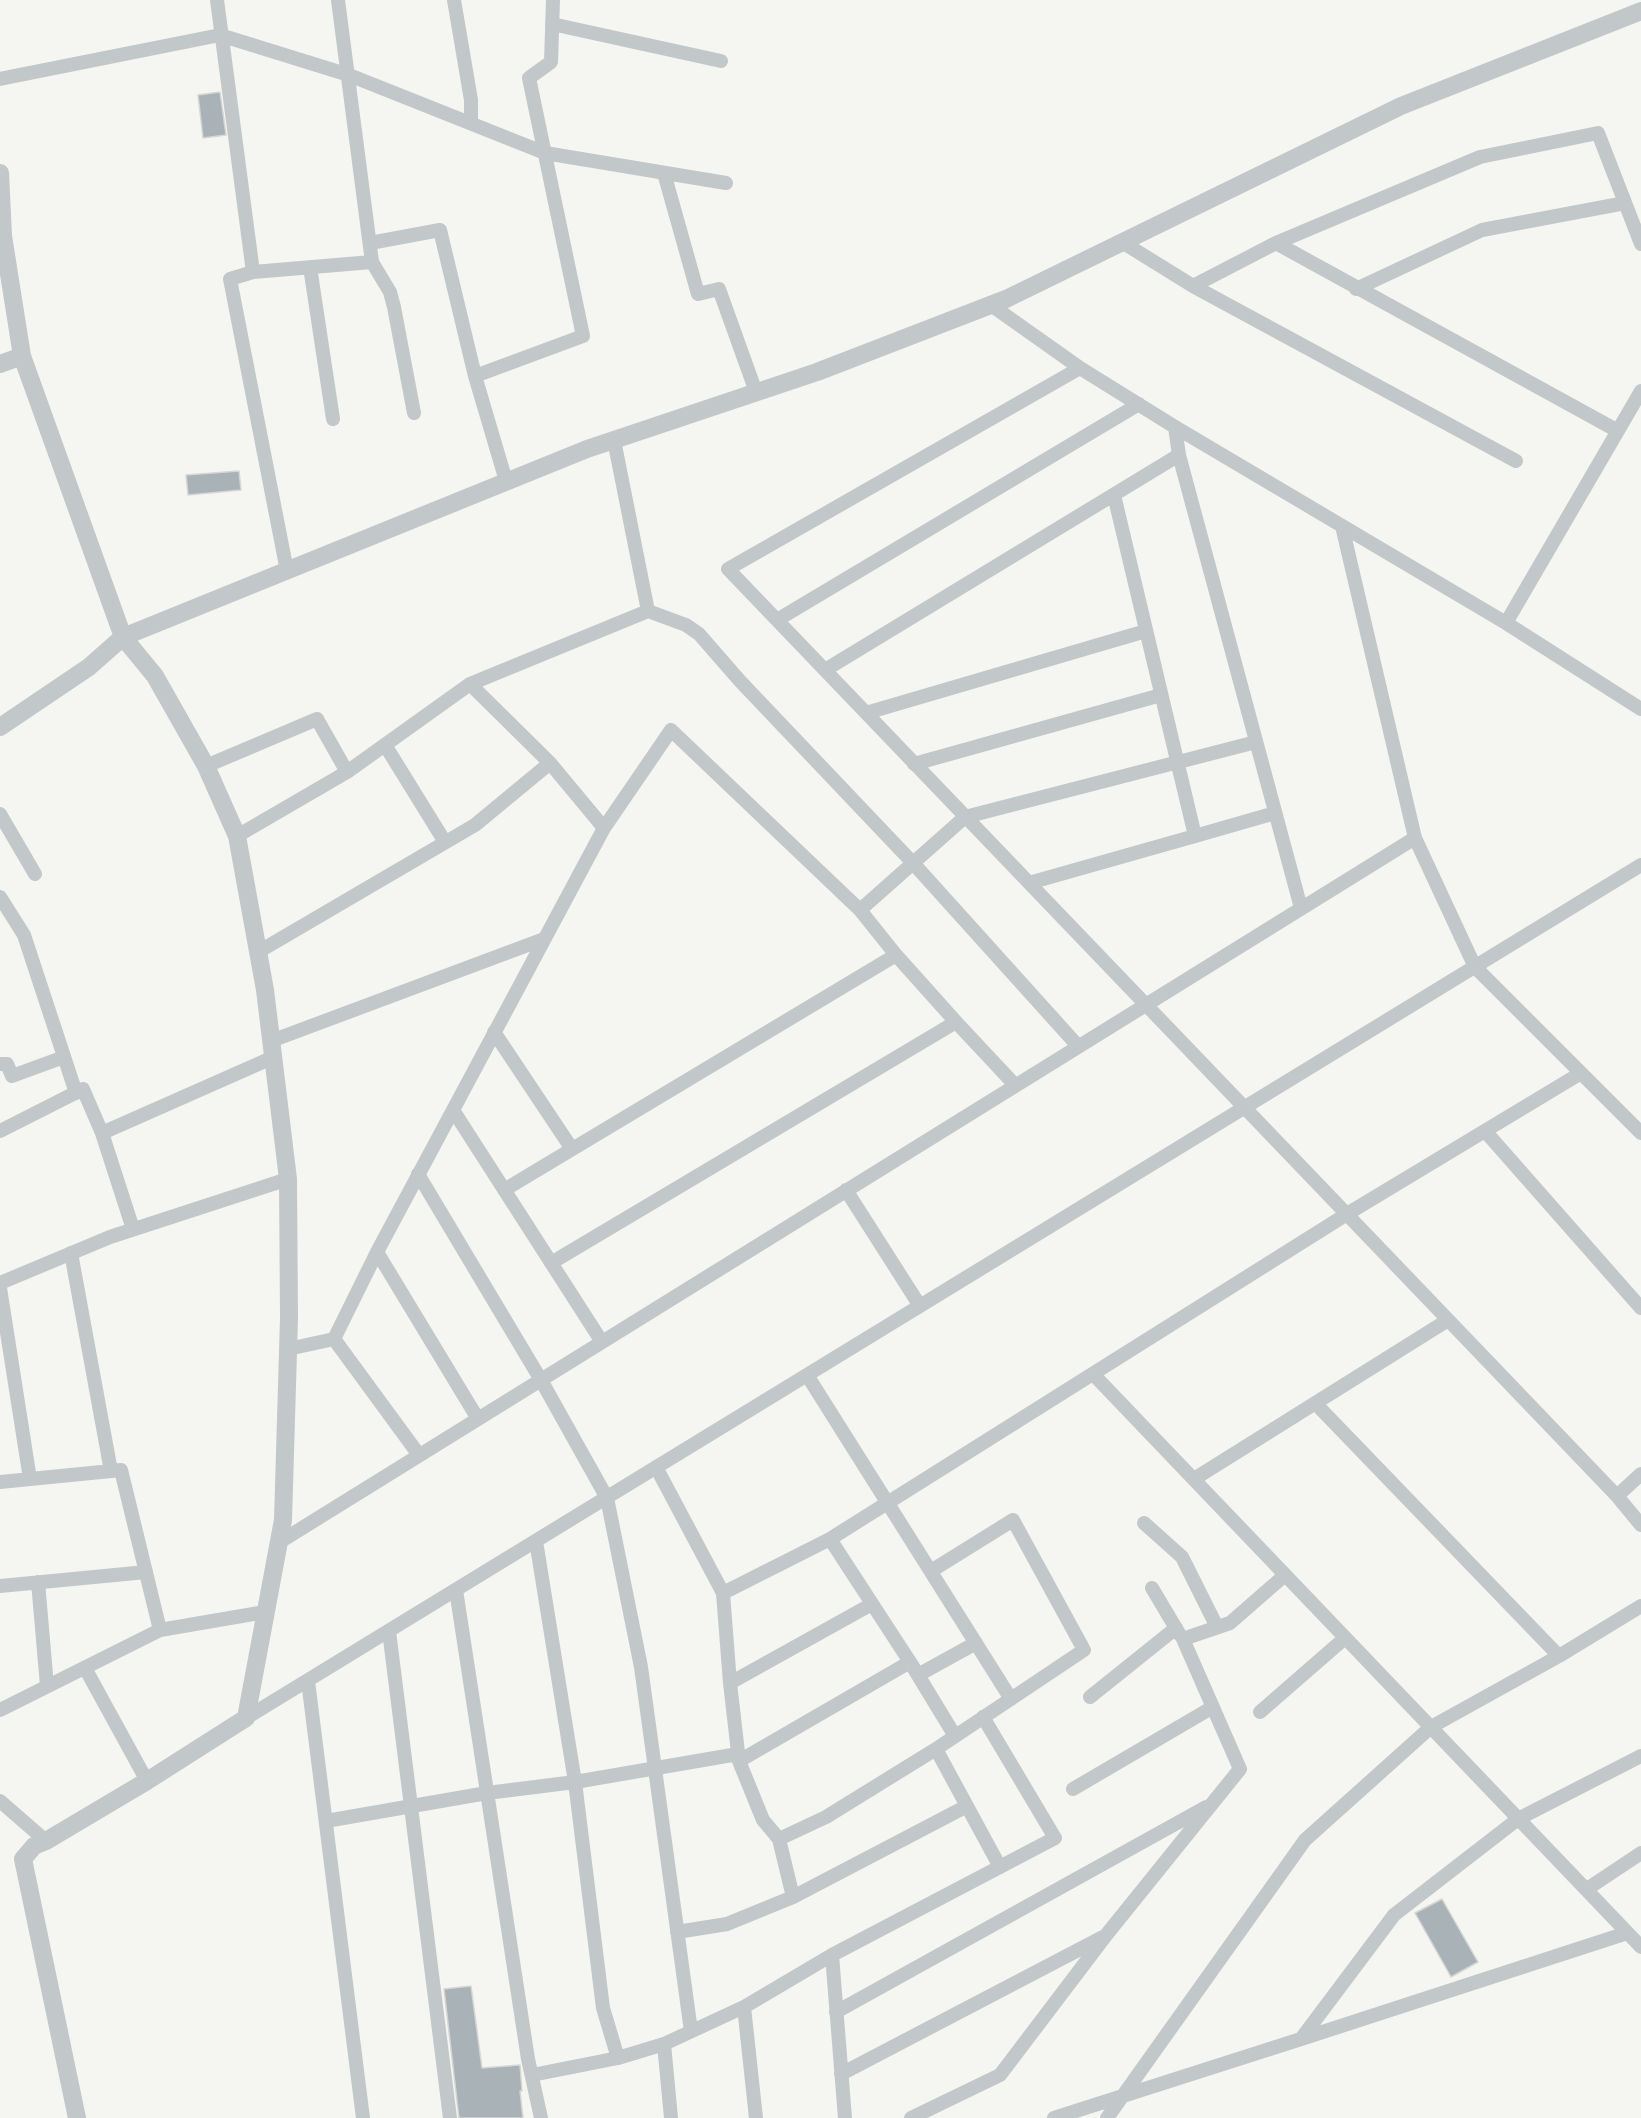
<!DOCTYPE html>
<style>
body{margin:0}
canvas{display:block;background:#f5f5f1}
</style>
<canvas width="1641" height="2118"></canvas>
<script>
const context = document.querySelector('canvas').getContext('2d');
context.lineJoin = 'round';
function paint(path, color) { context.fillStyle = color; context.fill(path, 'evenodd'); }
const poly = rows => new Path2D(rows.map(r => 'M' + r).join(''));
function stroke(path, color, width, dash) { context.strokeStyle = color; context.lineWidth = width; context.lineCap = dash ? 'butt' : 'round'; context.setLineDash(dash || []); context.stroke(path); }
const building = poly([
 [220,92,226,135,203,138,198,95,220,92],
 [239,471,241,490,188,495,186,475,239,471],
 [1442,1899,1478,1962,1451,1977,1415,1913,1442,1899],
 [471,1986,482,2068,520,2065,522,2091,520,2091,523,2118,459,2118,444,1989,471,1986]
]);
paint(building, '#a9b2b6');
stroke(building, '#d6d6d4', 1.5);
stroke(poly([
 [217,0,253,272,230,279,287,571],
 [454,0,471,100,471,123],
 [552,24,721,61],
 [0,79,220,35,349,75,545,153,726,183],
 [664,173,698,294,719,289,756,392],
 [1122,242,1193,286],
 [370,243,440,230,475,376],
 [1276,243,1193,286,1516,461],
 [372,262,390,292,394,307,414,413],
 [310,267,333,419],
 [253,272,372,262,338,0],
 [1356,289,1482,230,1625,203],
 [991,305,1080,368,1175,427,1506,623,1641,709],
 [1080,368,728,569,1245,1108,1617,1496,1641,1525],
 [1175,427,1179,455,1301,908],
 [1618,431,1276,243,1480,157,1598,133,1641,244],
 [506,481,475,376,583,336,529,78,551,62,553,0],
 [1114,495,1195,836,1275,813],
 [1342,526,1415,838,1475,967,1641,1133],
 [648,611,686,625,699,634,740,681,913,863,1078,1046],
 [777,620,1139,404],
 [1506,623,1641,391],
 [825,670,1179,455],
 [866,713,1146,631],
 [385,745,445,842],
 [914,764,1161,695],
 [206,766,317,719,347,772],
 [0,814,35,874],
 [604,828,671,730,860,910],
 [237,836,347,772,470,684],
 [1029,883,1195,836],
 [0,897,24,935,76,1093],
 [258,952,475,825,550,763],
 [896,955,860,910,965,817,1256,742],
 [494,1032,572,1149],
 [271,1041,544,939],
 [0,1064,7,1064,12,1076,64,1057],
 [453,1110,602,1342],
 [0,1131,83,1089,102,1133,274,1057],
 [1485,1131,1641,1308],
 [102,1133,133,1229],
 [418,1174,541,1380,607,1498,641,1667,691,2031],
 [504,1190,896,955,956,1022],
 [846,1190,920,1306],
 [377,1252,478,1419],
 [551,1263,956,1022,1015,1085],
 [0,1283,110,1237,288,1179],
 [0,1288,30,1479],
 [288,1349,334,1339],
 [1093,1374,1641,1947],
 [807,1375,1011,1699],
 [1315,1403,1559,1656],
 [419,1455,334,1339,377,1252,604,828,550,763,470,684,648,611,614,440],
 [656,1467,723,1593,830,1539,1347,1214,1581,1073],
 [111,1471,121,1470,160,1630,265,1612],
 [1194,1479,1448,1320],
 [0,1482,111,1471,71,1253],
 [1617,1496,1641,1474],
 [1144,1523,1182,1557,1217,1627],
 [830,1539,910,1662,955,1736],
 [536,1541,575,1782,603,2008,618,2058],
 [278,1543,1415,838],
 [38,1582,47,1686],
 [0,1586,146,1572],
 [1152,1588,1180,1635],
 [456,1590,528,2059,541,2118],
 [723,1593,730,1683,739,1761,763,1820,779,1839,826,1817,936,1749,1084,1650,1013,1520,931,1571],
 [389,1631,450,2118],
 [85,1668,147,1781],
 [918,1675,976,1643],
 [308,1681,363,2118],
 [730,1683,872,1604],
 [1090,1697,1176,1628],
 [0,1710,160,1630],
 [1260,1712,1345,1638],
 [246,1718,1641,865],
 [936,1749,1000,1867],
 [739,1761,910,1662],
 [1073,1789,1213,1707],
 [0,1801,46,1841],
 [326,1821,487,1793,575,1782,738,1754],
 [779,1839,793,1897],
 [1587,1889,1641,1853],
 [677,1932,727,1924,793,1897,967,1806],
 [1627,1933,1301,2039,1394,1915,1518,1819,1641,1756],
 [836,2012,1206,1807],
 [664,2044,671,2118],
 [841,2074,1103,1937],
 [532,2075,618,2058,664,2044,746,2006],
 [756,2118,744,2007,832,1955],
 [845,2118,832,1955,1055,1838,983,1717],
 [911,2118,1000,2075,1107,1934,1240,1769,1183,1639,1230,1623,1285,1575],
 [1054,2118,1301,2039],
 [1107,2118,1305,1840,1431,1727,1559,1656,1641,1606]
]), '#c2c7c9', 14);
stroke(poly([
 [0,173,3,236,22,356,123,637,155,676,206,766,237,836,265,990,288,1179,289,1318,283,1520,246,1718,147,1781,46,1841,34,1846,23,1859,77,2118],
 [0,364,22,356],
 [0,727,89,667,123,637,587,449,817,372,1006,299,1401,106,1641,11]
]), '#c2c7c9', 18);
</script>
